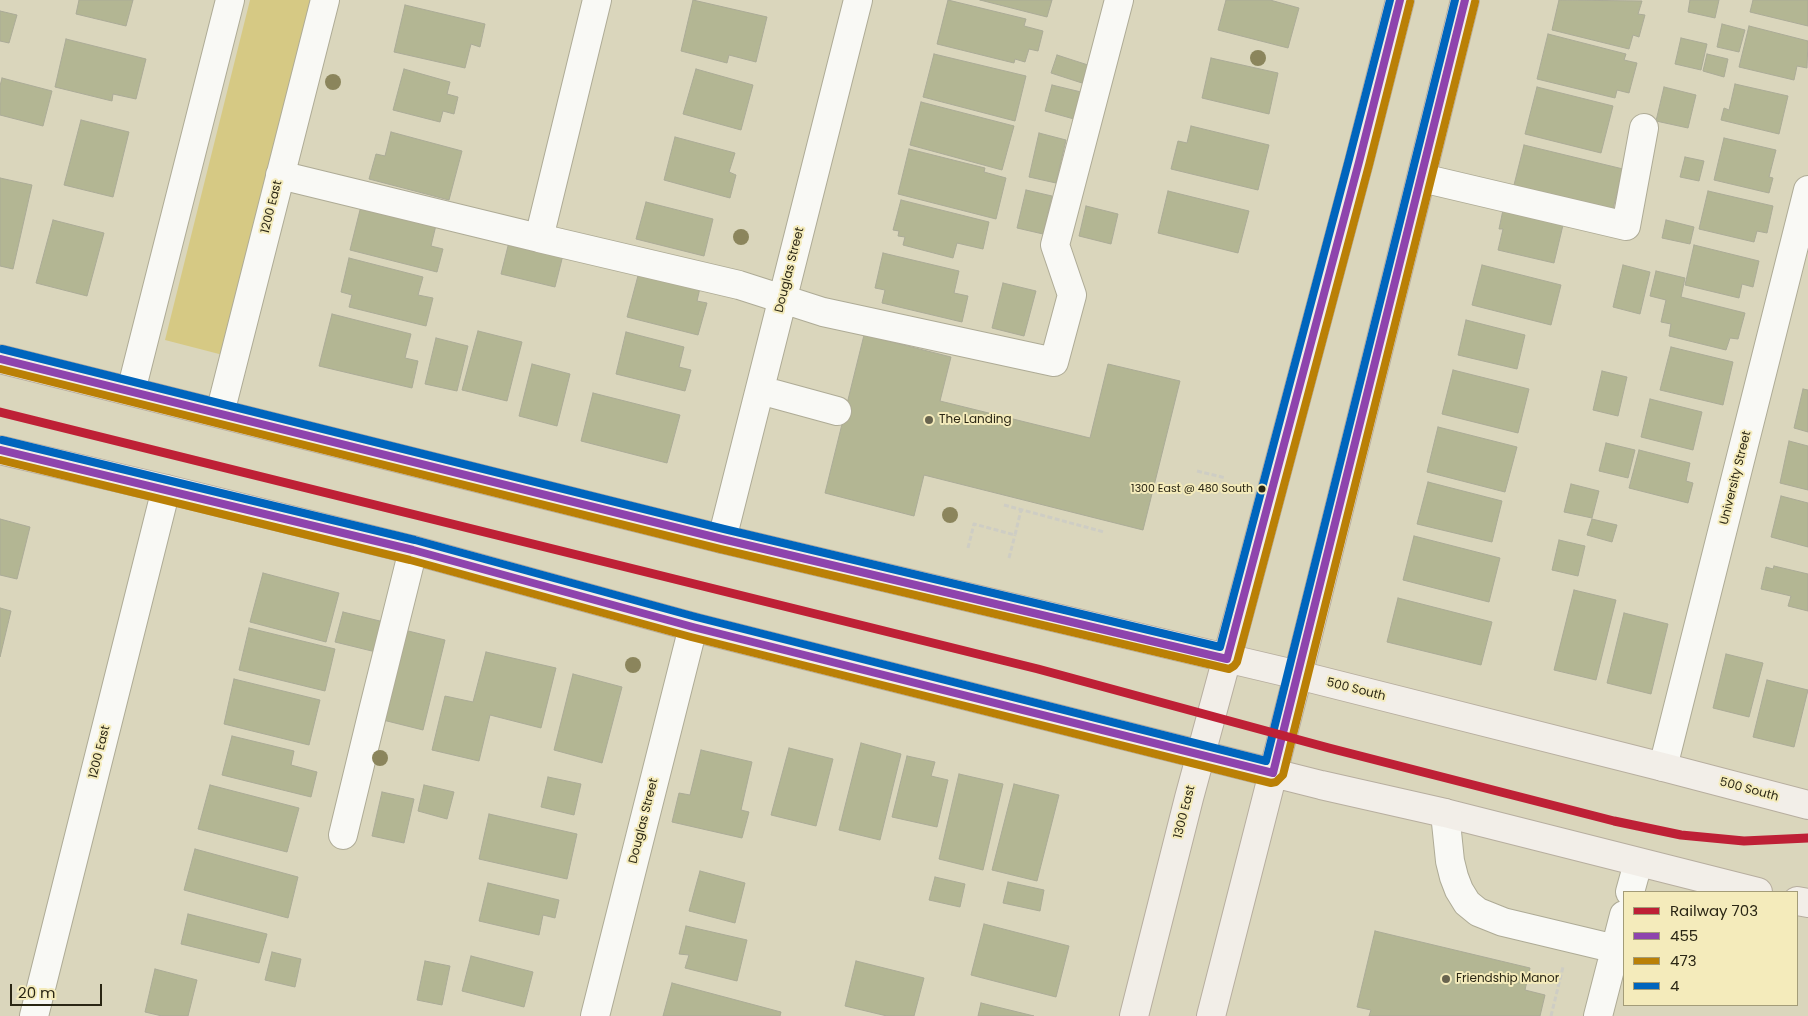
<!DOCTYPE html>
<style>
body{margin:0}
#map{position:relative;width:1808px;height:1016px;overflow:hidden;background:#dad6bc;font-family:Poppins,sans-serif}
canvas{display:block}
.legend{position:absolute;left:1623px;top:891px;width:175px;height:115px;box-sizing:border-box;background:#f4ebbb;border:1px solid #a39c78;margin:0;padding:6px 9px;list-style:none;font-size:15px;color:#2a2614}
.legend li{display:flex;align-items:center;gap:10px;height:25px}
.legend b{width:25px;border:1px solid #a39c78}
.scale{position:absolute;left:10px;top:984px;width:92px;height:22px;box-sizing:border-box;border:2px solid #2a2614;border-top:0;padding-left:6px;font-size:15px;line-height:18px;white-space:nowrap;color:#2a2614;-webkit-text-stroke:4px #f4ebbb;paint-order:stroke}
</style>
<div id="map">
<canvas width="1808" height="1016"></canvas>
<ul class="legend">
<li><b style="height:6px;background:#be2036"></b>Railway 703</li>
<li><b style="height:6px;background:#8e44ad"></b>455</li>
<li><b style="height:6px;background:#ba8006"></b>473</li>
<li><b style="height:6px;background:#0065bd"></b>4</li>
</ul>
<div class="scale">20 m</div>
</div>
<script>
const context = document.querySelector('canvas').getContext('2d');
context.lineJoin = 'round';
function paint(path, color) { context.fillStyle = color; context.fill(path, 'evenodd'); }
const poly = rows => new Path2D(rows.map(r => 'M' + r).join(''));
function stroke(path, color, width, dash) { context.strokeStyle = color; context.lineWidth = width; context.lineCap = dash ? 'butt' : 'round'; context.setLineDash(dash || []); context.stroke(path); }
function label(font, color, halo, rows, align = 'center') {
  context.font = font + ' Poppins,sans-serif'; context.lineWidth = 4; context.setLineDash([]); context.textBaseline = 'middle'; context.strokeStyle = halo; context.fillStyle = color; for (const [text, x, y, turn = 0] of rows) {
    context.save(); context.translate(x, y); context.rotate((+turn || 0) * Math.PI / 180); context.textAlign = isNaN(turn) ? turn : align; if (halo) context.strokeText(text, 0, 0); context.fillText(text, 0, 0); context.restore();
  }
}
paint(poly([
 [250,0,312,0,223,355,165,340]
]), '#d6c984');
const building = poly([
 [79,0,133,0,126,26,76,14,79,0],
 [693,0,767,17,756,62,729,55,727,63,681,51,693,0],
 [948,0,1026,19,1024,26,1043,31,1038,51,1029,49,1025,62,1015,59,1014,63,937,44,948,0],
 [980,0,1052,0,1047,17,980,0],
 [1226,0,1270,0,1299,8,1288,48,1218,30,1226,0],
 [1559,0,1642,1,1638,14,1645,15,1639,37,1633,35,1629,49,1552,30,1559,0],
 [1690,0,1719,0,1715,18,1688,12,1690,0],
 [1753,0,1808,0,1808,26,1750,12,1753,0],
 [405,5,485,24,480,47,471,44,465,68,394,52,405,5],
 [0,11,17,15,9,43,0,41,0,11],
 [1722,24,1745,30,1739,52,1717,47,1722,24],
 [1749,26,1808,41,1807,68,1797,66,1794,80,1739,67,1749,26],
 [1548,34,1626,54,1624,60,1637,63,1629,93,1617,90,1615,98,1537,79,1548,34],
 [1681,38,1707,44,1701,70,1675,64,1681,38],
 [66,39,146,59,136,99,113,94,112,101,55,87,66,39],
 [934,54,1026,76,1015,121,923,97,934,54],
 [1707,54,1728,59,1724,77,1703,71,1707,54],
 [1057,55,1088,65,1082,83,1051,73,1057,55],
 [1211,58,1278,73,1269,114,1202,98,1211,58],
 [404,69,450,82,447,94,458,97,454,114,443,111,440,122,393,110,404,69],
 [696,69,753,85,741,130,683,114,696,69],
 [2,78,52,91,43,126,0,115,0,86,2,78],
 [1735,84,1788,96,1779,134,1721,120,1724,108,1729,110,1735,84],
 [1052,85,1081,92,1074,119,1045,111,1052,85],
 [1537,87,1613,106,1601,153,1525,134,1537,87],
 [1664,87,1696,95,1688,128,1656,121,1664,87],
 [921,102,1014,126,1002,170,910,145,921,102],
 [81,120,129,132,113,197,64,185,81,120],
 [1191,126,1269,145,1258,190,1171,169,1178,141,1187,143,1191,126],
 [391,132,462,151,449,200,369,179,376,154,385,156,391,132],
 [1039,133,1066,140,1056,183,1029,177,1039,133],
 [675,137,735,153,729,172,736,175,730,198,664,180,675,137],
 [1724,138,1776,150,1769,177,1773,178,1769,193,1714,180,1724,138],
 [1524,145,1623,169,1611,217,1512,193,1524,145],
 [909,149,985,168,984,172,1006,178,996,219,898,194,909,149],
 [1685,157,1704,161,1699,181,1680,177,1685,157],
 [0,178,32,185,13,269,0,266,0,178],
 [1026,190,1052,196,1043,234,1017,228,1026,190],
 [1168,191,1249,211,1238,253,1158,233,1168,191],
 [1708,191,1773,206,1767,233,1757,231,1754,242,1699,229,1708,191],
 [901,200,989,222,983,249,957,243,953,258,903,245,905,237,898,236,899,231,893,230,901,200],
 [362,202,437,221,431,246,443,249,437,272,350,250,362,202],
 [646,202,713,219,704,256,636,239,646,202],
 [1086,206,1118,214,1111,244,1079,236,1086,206],
 [1503,210,1563,225,1554,263,1498,250,1503,229,1499,229,1503,210],
 [53,220,104,233,87,296,36,283,53,220],
 [1666,220,1694,227,1690,244,1662,238,1666,220],
 [510,238,564,251,555,287,501,274,510,238],
 [1694,245,1759,261,1753,287,1742,284,1739,298,1685,285,1694,245],
 [883,253,959,271,954,293,968,296,962,322,882,303,885,290,875,288,883,253],
 [349,258,423,277,418,295,433,298,426,326,349,307,352,295,341,292,349,258],
 [1482,265,1561,285,1551,325,1472,305,1482,265],
 [1623,265,1650,272,1640,314,1613,307,1623,265],
 [1656,271,1685,278,1681,297,1745,313,1738,339,1730,338,1726,350,1669,336,1671,324,1661,322,1666,300,1650,296,1656,271],
 [639,272,700,288,697,301,707,303,698,335,627,317,639,272],
 [1003,283,1036,291,1024,336,992,328,1003,283],
 [332,314,411,334,405,358,418,361,412,388,319,366,332,314],
 [1466,320,1525,335,1517,369,1458,355,1466,320],
 [478,331,522,342,507,401,462,390,478,331],
 [626,332,684,347,679,367,691,370,685,391,616,374,626,332],
 [864,335,951,357,940,401,1090,438,1108,364,1180,381,1143,530,924,475,914,516,825,493,864,335],
 [436,338,468,346,457,391,425,384,436,338],
 [1671,347,1733,362,1723,405,1660,390,1671,347],
 [532,364,570,374,557,426,519,416,532,364],
 [1453,370,1529,389,1518,433,1442,414,1453,370],
 [1602,371,1627,377,1618,416,1593,410,1602,371],
 [1803,389,1808,390,1808,432,1794,428,1803,389],
 [593,393,680,415,667,463,581,441,593,393],
 [1650,399,1702,412,1693,450,1641,437,1650,399],
 [1438,427,1517,447,1505,492,1427,472,1438,427],
 [1789,441,1808,446,1808,490,1780,483,1789,441],
 [1606,443,1635,450,1628,478,1599,471,1606,443],
 [1639,450,1690,463,1686,481,1693,483,1688,503,1629,488,1639,450],
 [1428,482,1502,501,1492,542,1417,524,1428,482],
 [1571,484,1599,491,1592,518,1564,512,1571,484],
 [1781,496,1808,503,1808,547,1771,537,1781,496],
 [0,519,30,527,17,579,0,575,0,519],
 [1592,519,1617,525,1612,542,1587,535,1592,519],
 [1414,536,1500,558,1489,602,1403,580,1414,536],
 [1559,540,1585,546,1578,576,1552,570,1559,540],
 [1774,566,1808,574,1808,611,1788,606,1791,596,1761,589,1766,567,1773,569,1774,566],
 [263,573,339,593,326,642,250,622,263,573],
 [1574,590,1616,600,1596,680,1554,670,1574,590],
 [1398,598,1492,622,1481,665,1387,642,1398,598],
 [0,608,11,611,0,657,0,608],
 [343,612,384,622,376,652,335,642,343,612],
 [1624,613,1668,624,1651,694,1607,683,1624,613],
 [249,628,335,649,325,691,239,670,249,628],
 [400,629,445,640,423,730,379,719,400,629],
 [486,652,556,668,541,728,490,715,479,761,432,750,445,696,473,702,486,652],
 [1726,654,1763,663,1749,717,1713,708,1726,654],
 [573,674,622,687,602,763,554,750,573,674],
 [234,679,320,700,309,745,224,724,234,679],
 [1767,680,1808,690,1794,747,1753,737,1767,680],
 [232,736,294,751,291,765,317,772,311,797,222,775,232,736],
 [861,743,901,754,880,840,839,830,861,743],
 [789,748,833,759,816,826,771,815,789,748],
 [701,750,752,762,741,810,749,812,742,838,672,822,679,793,690,795,701,750],
 [907,756,935,762,931,776,948,780,937,827,892,817,907,756],
 [959,774,1003,784,983,870,939,859,959,774],
 [548,777,581,784,574,815,541,807,548,777],
 [1014,784,1059,795,1037,881,992,870,1014,784],
 [210,785,299,808,287,852,198,829,210,785],
 [424,785,454,792,447,819,418,811,424,785],
 [382,792,414,799,404,843,372,836,382,792],
 [489,814,577,834,567,879,479,859,489,814],
 [195,849,298,877,288,918,184,890,195,849],
 [700,871,745,883,735,923,689,911,700,871],
 [935,877,965,884,960,907,929,900,935,877],
 [1008,882,1044,890,1040,911,1003,903,1008,882],
 [488,883,559,900,555,918,543,915,539,935,479,921,488,883],
 [188,914,267,934,259,963,181,944,188,914],
 [984,924,1069,946,1056,997,971,975,984,924],
 [686,926,747,940,737,981,685,968,689,955,679,954,686,926],
 [1375,931,1530,968,1525,990,1545,995,1540,1016,1369,1016,1371,1010,1357,1007,1375,931],
 [272,952,301,959,295,987,265,980,272,952],
 [471,956,533,972,524,1007,462,991,471,956],
 [425,961,450,966,442,1005,417,1000,425,961],
 [856,961,924,978,914,1016,887,1016,845,1006,856,961],
 [155,969,197,980,188,1016,162,1016,145,1012,155,969],
 [672,983,781,1012,780,1016,663,1016,672,983],
 [981,1003,1034,1016,978,1016,981,1003]
]);
paint(building, '#b3b693');
stroke(building, '#abab97', 1);
const minor = poly([
 [280,175,539,238,597,0],
 [1422,178,1626,226,1644,128],
 [539,238,739,285,823,312,1054,362,1072,295,1055,245,1119,0],
 [760,390,837,411],
 [131,391,230,0],
 [220,413,325,0],
 [722,539,858,0],
 [1663,767,1808,190],
 [1445,813,1450,861,1454,877,1459,890,1467,903,1478,912,1503,922,1616,949],
 [343,835,373,711,413,550],
 [1630,892,1638,863],
 [34,1016,166,489],
 [595,1016,693,627],
 [1598,1016,1624,915]
]);
const major = poly([
 [0,359,722,539,1298,675,1663,767,1808,805],
 [0,450,166,489,413,550,693,627,1321,785,1445,813,1758,892],
 [1797,901,1808,903],
 [1134,1016,1189,798,1243,599,1359,162,1400,0],
 [1211,1016,1298,675,1465,0]
]);
stroke(minor, '#aeab96', 30);
stroke(major, '#b7ae9f', 30);
stroke(poly([
 [1197,471,1226,478],
 [1004,505,1104,532],
 [968,548,974,524,1015,535,1021,510],
 [1009,558,1015,535],
 [1551,1016,1563,967]
]), '#cecdc4', 3, [5, 2.5]);
stroke(minor, '#f9f9f5', 28);
stroke(major, '#f2eee8', 28);
stroke(poly([
 [0,359,722,539,1227,659,1359,162,1400,0],
 [0,450,413,550,693,627,1273,773,1465,0]
]), '#8e44ad', 8);
stroke(poly([
 [0,369,720,549,1229,669,1234,666,1237,662,1369,165,1410,2],
 [0,460,410,560,691,637,1271,783,1276,782,1283,775,1475,2]
]), '#ba8006', 8);
stroke(poly([
 [2,349,724,529,1220,647,1349,159,1390,0],
 [2,440,415,540,696,617,1266,761,1455,0]
]), '#0065bd', 8);
stroke(poly([
 [0,412,1038,669,1329,748,1614,821,1681,835,1744,841,1808,838]
]), '#be2036', 9);
context.fillStyle = '#8b855c';
for (const [x, y] of [
 [1258,58],
 [333,82],
 [741,237],
 [950,515],
 [633,665],
 [380,758]
]) { context.beginPath(); context.arc(x, y, 8, 0, 2 * Math.PI); context.fill(); }
for (const [x, y, r, color] of [
 [929,420,5,"#68644f"],
 [1262,489,4.5,"#2a2614"],
 [1446,979,5,"#68644f"]
]) { const dot = new Path2D(); dot.arc(x, y, r, 0, 2 * Math.PI); context.fillStyle = color; context.fill(dot); stroke(dot, '#f4ebbb', 2); }
label('11px', '#2a2614', '#f4ebbb', [
 ["1300 East @ 480 South",1253,489]
], 'right');
label('12px', '#2a2614', '#f4ebbb', [
 ["1200 East",272,207,-76],
 ["Douglas Street",790,270,-76],
 ["University Street",1736,478,-76],
 ["500 South",1356,690,14],
 ["1200 East",100,752,-76],
 ["500 South",1749,790,15],
 ["1300 East",1185,812,-76],
 ["Douglas Street",644,821,-76]
]);
label('12px', '#2a2614', '#f4ebbb', [
 ["The Landing",939,420],
 ["Friendship Manor",1456,979]
], 'left');
</script>
